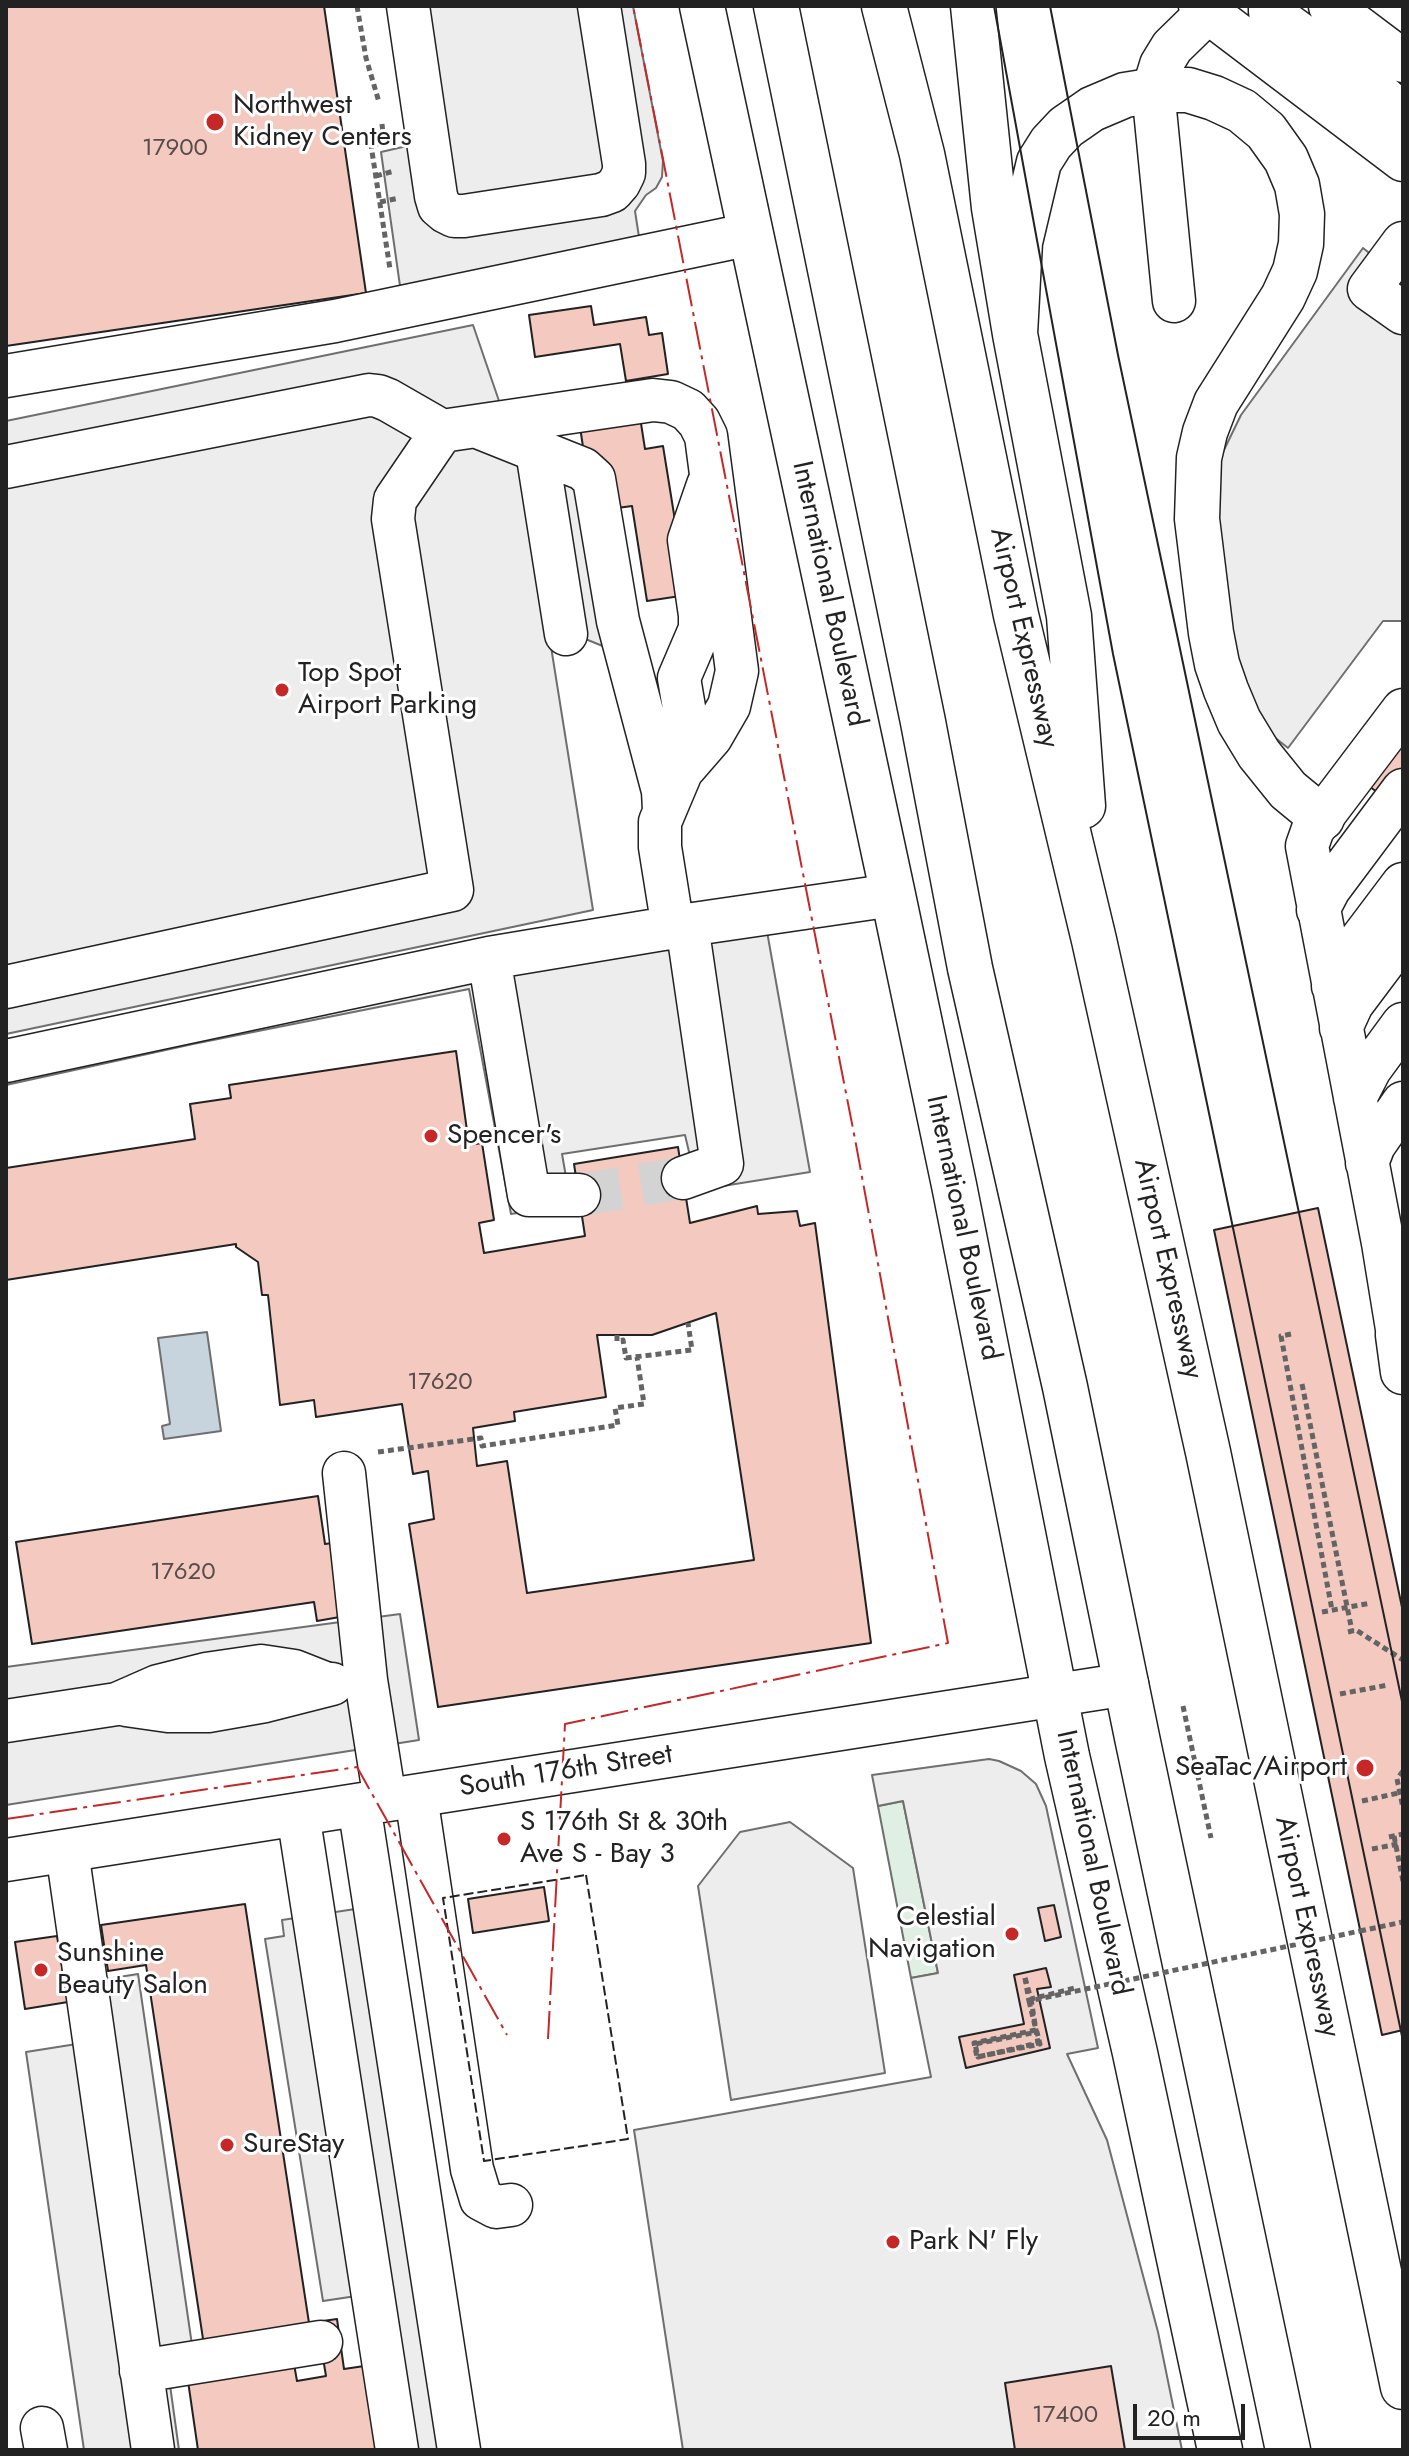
<!DOCTYPE html>
<style>
body{margin:0}
#map{position:relative;width:1409px;height:2456px;overflow:hidden;background:#fff;font-family:Jost,sans-serif}
canvas{display:block}
.frame{position:absolute;inset:0;border:8px solid #222;pointer-events:none}
.scale{position:absolute;left:1133px;top:2404px;width:112px;height:36px;box-sizing:border-box;border:4px solid #222;border-top:0;padding-left:10px;font-size:24px;line-height:28px;white-space:nowrap;color:#222;-webkit-text-stroke:6px #fff;paint-order:stroke}
</style>
<div id="map">
<canvas width="1409" height="2456"></canvas>
<div class="frame"></div>
<div class="scale">20 m</div>
</div>
<script>
const context = document.querySelector('canvas').getContext('2d');
context.lineJoin = 'round';
function paint(path, color) { context.fillStyle = color; context.fill(path, 'evenodd'); }
const poly = rows => new Path2D(rows.map(r => 'M' + r).join(''));
function stroke(path, color, width, dash) { context.strokeStyle = color; context.lineWidth = width; context.lineCap = dash ? 'butt' : 'round'; context.setLineDash(dash || []); context.stroke(path); }
function label(font, color, halo, rows, align = 'center') {
  context.font = font + ' Jost,sans-serif'; context.lineWidth = 6; context.setLineDash([]); context.textBaseline = 'middle'; context.strokeStyle = halo; context.fillStyle = color; for (const [text, x, y, turn = 0] of rows) {
    context.save(); context.translate(x, y); context.rotate((+turn || 0) * Math.PI / 180); context.textAlign = isNaN(turn) ? turn : align; if (halo) context.strokeText(text, 0, 0); context.fillText(text, 0, 0); context.restore();
  }
}
const green = poly([
 [903,1801,938,1973,911,1978,878,1806,903,1801]
]);
paint(green, '#e0efe3');
stroke(green, '#6f6f6f', 2);
const parking = poly([
 [391,6,633,6,663,161,662,177,656,188,646,195,635,211,639,237,400,286,381,152,407,146,411,141,391,6],
 [1363,248,1403,280,1403,621,1383,621,1288,748,1259,725,1232,655,1213,492,1222,454,1241,415,1363,248],
 [473,325,523,471,593,910,6,1034,6,421,473,325],
 [552,473,584,487,610,649,578,636,552,473],
 [761,898,810,1172,698,1190,685,1135,562,1154,571,1205,511,1214,469,989,193,1044,6,1085,6,1041,761,898],
 [400,1614,419,1740,6,1805,6,1667,400,1614],
 [989,1759,999,1761,1021,1771,1036,1784,1046,1806,1098,2048,1067,2054,1107,2140,1158,2332,1182,2450,683,2450,634,2130,931,2077,911,1978,938,1973,903,1801,878,1806,872,1775,989,1759],
 [790,1822,853,1868,885,2073,731,2100,698,1886,740,1832,790,1822],
 [362,1908,448,2450,388,2450,363,2295,323,2301,265,1939,284,1936,282,1920,362,1908],
 [138,1974,192,2345,165,2349,179,2450,84,2450,26,2052,83,2043,75,1984,138,1974]
]);
paint(parking, '#ededed');
stroke(parking, '#6f6f6f', 2);
const water = poly([
 [207,1332,221,1431,164,1439,162,1426,170,1424,158,1338,207,1332]
]);
paint(water, '#c7d3dd');
stroke(water, '#6f6f6f', 2);
const building = poly([
 [6,6,324,6,366,293,6,346,6,6],
 [591,306,594,325,646,317,649,335,662,333,668,374,626,381,620,344,535,357,529,315,591,306],
 [640,417,645,449,663,446,687,595,647,601,632,506,610,509,602,457,585,460,580,427,640,417],
 [1403,737,1403,811,1366,784,1403,737],
 [456,1051,469,1145,482,1143,494,1220,479,1223,484,1253,585,1236,574,1164,678,1147,690,1223,757,1206,758,1214,797,1211,800,1226,815,1223,871,1643,438,1707,409,1524,434,1519,428,1471,413,1474,402,1404,316,1417,314,1400,280,1405,268,1295,262,1295,258,1262,236,1247,236,1244,6,1280,6,1168,195,1139,190,1104,231,1098,229,1085,456,1051],
 [716,1313,754,1560,527,1593,507,1461,477,1466,473,1428,515,1421,514,1412,606,1397,597,1335,652,1335,716,1313],
 [1318,1208,1403,1612,1403,2030,1382,2035,1214,1230,1318,1208],
 [318,1496,325,1544,340,1542,351,1615,317,1621,314,1602,32,1644,16,1542,318,1496],
 [544,1887,549,1921,473,1933,468,1899,544,1887],
 [245,1904,309,2323,337,2319,344,2369,371,2365,384,2450,198,2450,188,2381,294,2364,297,2381,326,2376,319,2334,205,2352,146,1965,108,1971,101,1925,245,1904],
 [1054,1905,1061,1937,1045,1941,1038,1908,1054,1905],
 [57,1936,68,2002,25,2009,15,1942,57,1936],
 [1046,1968,1051,1987,1037,1989,1050,2048,966,2068,959,2037,1024,2024,1014,1975,1046,1968],
 [1111,2366,1125,2450,1015,2450,1005,2383,1111,2366]
]);
paint(building, '#f3c9c0');
stroke(building, '#222', 2);
stroke(poly([
 [579,1195,683,1178]
]), '#d3d3d3', 42, [42, 21]);
const minor = poly([
 [408,6,436,196,439,206,446,212,454,216,464,216,601,195,612,191,619,183,624,173,624,164,599,6],
 [1200,6,1403,160],
 [1270,6,1270,12,1368,84,1403,115],
 [1330,6,1403,61],
 [1403,243,1369,289,1403,313],
 [1174,301,1155,110,1157,78,1161,65,1172,47,1214,6],
 [6,376,335,321,751,234],
 [478,427,583,469,594,479,618,621,663,791,664,810],
 [442,431,653,400,671,402,688,410,699,422,706,436,737,671,729,706,711,737,685,767],
 [537,451,566,634],
 [6,467,369,395,378,396,388,400,442,431,395,500,393,519,452,890,6,987],
 [1318,910,1329,889,1403,790],
 [673,928,660,847,660,822,690,751,690,743,679,678,700,629,700,615,689,540,708,485],
 [489,958,529,1195,579,1195],
 [1333,986,1345,961,1403,884],
 [1341,1028,1352,1004,1403,936],
 [6,1061,489,958,687,925,893,895],
 [1355,1098,1370,1069,1403,1024],
 [1367,1163,1374,1145,1403,1103],
 [683,1178,722,1164,687,925],
 [1398,1335,1383,1243,1307,846,1313,829,1403,710],
 [344,1473,366,1680,385,1800],
 [126,1705,168,1711,208,1711,265,1701,332,1684],
 [6,1721,117,1704,158,1686,206,1674,261,1666,294,1671,327,1684],
 [416,1796,472,2169,481,2199,496,2207,511,2205],
 [359,1805,459,2450],
 [298,1814,397,2450],
 [67,1851,153,2450],
 [6,1860,1127,1684],
 [141,2371,321,2342],
 [42,2428,46,2450]
]);
const major = poly([
 [702,6,893,895,954,1185,1067,1756,1135,2053,1220,2450],
 [776,6,923,722,970,968,1065,1387,1138,1742,1288,2450]
]);
const highway = poly([
 [884,6,922,154,1016,615,1094,940,1208,1452,1403,2387],
 [973,6,994,208,1015,334,1069,616,1083,806],
 [1015,334,1020,242,1039,162,1051,143,1066,127,1092,109,1125,95,1156,90,1188,90,1214,98,1242,111,1266,131,1286,159,1297,185,1302,214,1301,244,1295,271,1283,297,1216,403,1205,432,1199,458,1197,519,1211,633,1217,664,1226,690,1239,721,1259,754,1288,790,1322,818],
 [1403,1314,1398,1335,1403,1372]
]);
stroke(minor, '#222', 45);
stroke(major, '#222', 47);
stroke(highway, '#222', 47);
stroke(poly([
 [357,6,366,58,379,102],
 [382,124,384,143,371,145,390,269],
 [376,176,394,171],
 [380,202,399,198],
 [1291,1334,1281,1336,1332,1610],
 [617,1335,617,1341,623,1340,626,1358,692,1350,688,1323],
 [1302,1384,1352,1631],
 [378,1452,481,1438,482,1446,618,1425,615,1408,644,1404,637,1357],
 [1322,1612,1371,1603],
 [1348,1632,1356,1630,1403,1660],
 [1340,1694,1388,1685],
 [1183,1706,1211,1838],
 [1403,1771,1397,1779,1403,1808],
 [1362,1801,1403,1792],
 [1394,1836,1403,1881],
 [1389,1837,1403,1834],
 [1372,1849,1403,1843],
 [1360,1931,1403,1922],
 [1025,1978,1031,1999,1075,1988],
 [1031,1999,1038,2043]
]), '#646464', 5, [6, 4]);
stroke(minor, '#fff', 42);
stroke(major, '#fff', 44);
stroke(highway, '#fff', 44);
stroke(poly([
 [994,6,1113,654,1403,2041],
 [1050,6,1118,355,1403,1706]
]), '#222', 2);
stroke(poly([
 [1025,1978,1029,2001,1360,1931],
 [1029,2001,1036,2030,974,2043,977,2057,1040,2044,1037,2032,975,2044,978,2057,1038,2043]
]), '#646464', 5, [6, 4]);
stroke(poly([
 [586,1875,628,2139,484,2161,443,1898,586,1875]
]), '#222', 2, [10, 4]);
stroke(poly([
 [6,1819,357,1767,507,2035],
 [548,2039,565,1724,948,1643,855,1139,633,6]
]), '#c62828', 2, [28, 6, 4, 6]);
for (const [x, y, r, color] of [
 [215,122,10,"#c62828"],
 [282,690,8,"#c62828"],
 [431,1136,8,"#c62828"],
 [1365,1768,10,"#c62828"],
 [504,1839,8,"#c62828"],
 [1012,1934,8,"#c62828"],
 [41,1970,8,"#c62828"],
 [227,2145,8,"#c62828"],
 [893,2242,8,"#c62828"]
]) { const dot = new Path2D(); dot.arc(x, y, r, 0, 2 * Math.PI); context.fillStyle = color; context.fill(dot); stroke(dot, '#fff', 3); }
label('24px', '#564c4a', null, [
 ["17900",175,149],
 ["17620",440,1383],
 ["17620",183,1573],
 ["17400",1065,2416]
]);
label('28px', '#222', '#fff', [
 ["Northwest",233,106],
 ["Kidney Centers",233,138],
 ["Top Spot",298,674],
 ["Airport Parking",298,706],
 ["Spencer's",447,1136],
 ["SeaTac/Airport",1347,1768,"right"],
 ["S 176th St & 30th",520,1823],
 ["Ave S - Bay 3",520,1855],
 ["Celestial",996,1918,"right"],
 ["Navigation",996,1950,"right"],
 ["Sunshine",57,1954],
 ["Beauty Salon",57,1986],
 ["SureStay",243,2145],
 ["Park N' Fly",909,2242]
], 'left');
label('28px', '#222', '#fff', [
 ["International Boulevard",828,594,78],
 ["Airport Expressway",1023,638,77],
 ["International Boulevard",962,1228,78],
 ["Airport Expressway",1167,1269,77],
 ["South 176th Street",566,1772,-9],
 ["International Boulevard",1092,1863,78],
 ["Airport Expressway",1306,1927,78]
]);
</script>
